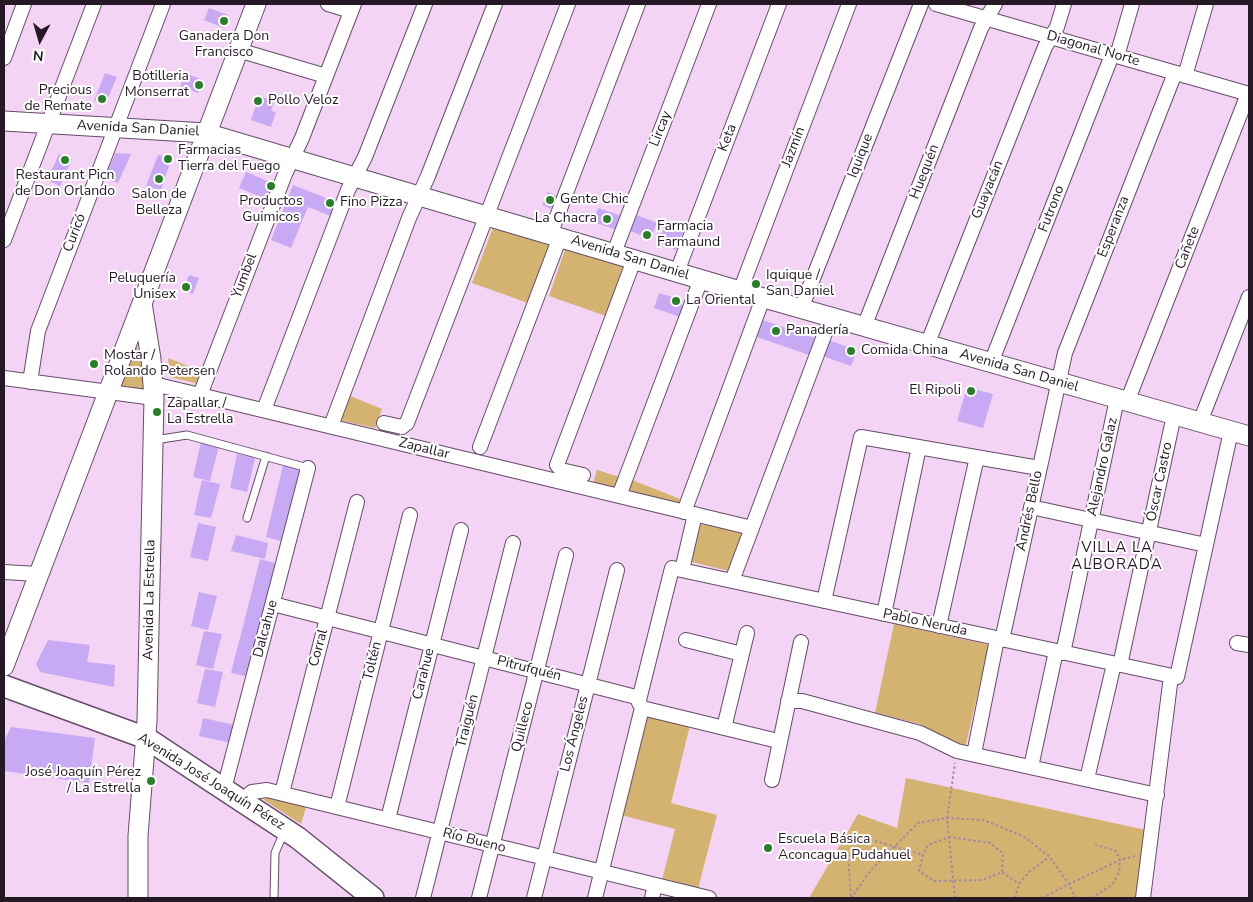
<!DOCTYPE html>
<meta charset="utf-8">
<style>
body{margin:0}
#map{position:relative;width:1253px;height:902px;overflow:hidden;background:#f3d4f5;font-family:"Nunito Sans",sans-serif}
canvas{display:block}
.frame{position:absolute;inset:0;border:5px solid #241925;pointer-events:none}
.north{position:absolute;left:15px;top:15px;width:50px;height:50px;-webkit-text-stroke:4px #fff;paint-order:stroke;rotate:186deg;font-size:14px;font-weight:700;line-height:20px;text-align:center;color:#241925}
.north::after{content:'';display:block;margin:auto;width:18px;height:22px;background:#241925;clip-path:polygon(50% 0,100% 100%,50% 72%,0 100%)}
</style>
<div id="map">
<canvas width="1253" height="902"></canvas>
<div class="frame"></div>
<div class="north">N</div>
</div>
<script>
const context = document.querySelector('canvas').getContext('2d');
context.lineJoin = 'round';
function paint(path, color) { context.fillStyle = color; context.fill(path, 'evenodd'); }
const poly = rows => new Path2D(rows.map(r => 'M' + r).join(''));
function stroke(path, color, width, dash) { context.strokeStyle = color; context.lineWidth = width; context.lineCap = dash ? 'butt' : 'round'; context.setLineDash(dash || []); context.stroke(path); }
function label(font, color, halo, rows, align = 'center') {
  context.font = font + ' "Nunito Sans",sans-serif'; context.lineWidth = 4; context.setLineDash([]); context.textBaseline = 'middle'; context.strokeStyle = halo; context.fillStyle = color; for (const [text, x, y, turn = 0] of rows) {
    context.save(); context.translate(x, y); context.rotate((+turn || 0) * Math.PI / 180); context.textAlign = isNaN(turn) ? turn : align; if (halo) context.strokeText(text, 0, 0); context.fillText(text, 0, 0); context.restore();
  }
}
paint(poly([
 [494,225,550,246,528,303,472,283],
 [567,244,624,263,606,316,549,296],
 [136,341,147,393,118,389],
 [168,358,204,372,199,384,170,377],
 [348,395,382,409,375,428,339,420],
 [597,470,620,477,616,491,593,484],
 [632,480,680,499,678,506,629,493],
 [698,524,743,531,733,572,688,561],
 [894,624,989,645,965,748,920,724,875,713],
 [647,714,690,725,671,803,717,815,698,889,662,880,675,829,621,815],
 [906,778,1146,830,1137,898,809,898,858,814,897,828],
 [267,795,307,804,301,824,264,800]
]), '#d4b26f');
paint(poly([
 [209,8,228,15,224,28,204,20],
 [105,73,117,77,106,102,94,101],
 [185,73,203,80,198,93,180,86],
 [259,96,274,101,271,111,276,112,271,127,251,120],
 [115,153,131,154,118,183,105,179],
 [59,154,72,159,60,186,47,180],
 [158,155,172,157,161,190,146,186],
 [246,172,275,184,269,200,239,188],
 [293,185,339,203,333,217,308,207,291,248,271,240],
 [548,192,557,196,551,209,542,205],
 [598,208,622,216,617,230,593,222],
 [637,215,657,223,650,239,630,231],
 [665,225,683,232,676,250,658,242],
 [189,275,199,278,193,294,183,290],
 [659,293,679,299,683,307,680,317,654,308],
 [760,319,815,338,809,355,754,336],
 [828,340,857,350,851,366,823,356],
 [967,387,993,394,983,428,957,421],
 [201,442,219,446,210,481,193,477],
 [237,454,255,458,247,492,230,488],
 [283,465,301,469,284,542,266,537],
 [202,480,220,484,211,518,194,515],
 [198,523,216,527,208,561,190,557],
 [236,535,268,543,265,559,231,551],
 [260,559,278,564,250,677,231,673],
 [199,592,217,596,208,630,191,626],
 [204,631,222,634,213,669,196,665],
 [48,640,90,645,87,662,115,665,114,687,40,672,36,664],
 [205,669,223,672,215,707,197,703],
 [203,718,235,725,231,743,199,736],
 [11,727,95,738,89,783,4,771,4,741]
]), '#c8a9f4');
const lane = poly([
 [155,440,187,435,308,468],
 [247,518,266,456],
 [274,898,275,853,284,832]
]);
const street = poly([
 [328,4,351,11],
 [936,4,1249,94],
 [238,50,326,76],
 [1117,56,1132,4],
 [4,58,24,4],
 [1185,76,1206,4],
 [550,235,638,4],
 [4,240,94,4],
 [614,253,709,4],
 [677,272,779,4],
 [740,291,849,4],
 [801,309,921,4],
 [864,327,981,28,995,4],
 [927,345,1045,47,1057,27,1064,4],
 [991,363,1112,55],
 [4,378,154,398],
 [30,382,38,331,163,4],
 [154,384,752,528],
 [200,395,285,174,302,138,354,4],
 [1127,402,1248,94],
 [264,410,348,190,365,157,425,4],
 [1200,422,1249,297],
 [384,423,402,427,407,423,568,4],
 [331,426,409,218,428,176,495,4],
 [480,447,560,237],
 [583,475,561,470,557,465,634,260],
 [619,496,701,279],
 [1031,507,1206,545],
 [684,512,763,298],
 [682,570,695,514],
 [4,572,38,574],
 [732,581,831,317],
 [824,601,861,437,1039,468],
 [273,604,636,697,642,708,595,898],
 [884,614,919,447],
 [939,626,977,457],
 [686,640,742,654],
 [1002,640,1065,353,1175,73],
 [1237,643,1249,645],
 [1063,653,1117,399],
 [1120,665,1174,415],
 [639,700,672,568,1177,677,1231,431],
 [788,701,802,701,920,733,957,751,1157,795],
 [642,708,778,741],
 [724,728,747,633],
 [974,754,997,639],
 [1031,767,1056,651],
 [1087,779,1114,664],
 [772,780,801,642],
 [224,789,308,468],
 [282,793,357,502],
 [242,800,252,792,267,790,709,898],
 [337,807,410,515],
 [388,819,461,530],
 [423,898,513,543],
 [479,898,566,555],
 [534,898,617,570],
 [652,898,655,885],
 [1143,898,1171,676]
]);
const secondary = poly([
 [4,121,206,133,757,296,1249,436],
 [4,666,256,4],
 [138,898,138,836,147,721,154,398,151,359,142,303]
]);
const primary = poly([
 [4,686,146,738,298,838,373,898]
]);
stroke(lane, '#664c69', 9);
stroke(street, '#664c69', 16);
stroke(secondary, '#664c69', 21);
stroke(primary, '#664c69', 24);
stroke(poly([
 [1002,872,1003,853,990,843,949,837,928,845,923,855,919,871,934,881,983,880,1002,872,1019,884],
 [851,898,871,870,918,823,947,818,983,820,1023,836,1049,856,1069,884,1075,898],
 [855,898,851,897,848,857,865,838,923,855],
 [955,898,947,818,955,763],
 [1015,898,1019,884,1030,871,1049,857],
 [1042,898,1069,884,1120,860,1135,856],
 [1092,898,1113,884,1119,872,1120,860,1116,851,1094,844]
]), '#a18aa3', 2, [2.5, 2.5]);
stroke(lane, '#fff', 7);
stroke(street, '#fff', 14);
stroke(secondary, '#fff', 19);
stroke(primary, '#fff', 21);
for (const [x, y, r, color] of [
 [224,21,5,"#2a7e2b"],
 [199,85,5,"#2a7e2b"],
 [102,99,5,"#2a7e2b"],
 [258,101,5,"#2a7e2b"],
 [168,159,5,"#2a7e2b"],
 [65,160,5,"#2a7e2b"],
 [159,179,5,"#2a7e2b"],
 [271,186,5,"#2a7e2b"],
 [550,200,5,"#2a7e2b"],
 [330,203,5,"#2a7e2b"],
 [607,219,5,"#2a7e2b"],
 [647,235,5,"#2a7e2b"],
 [756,284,5,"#2a7e2b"],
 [186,287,5,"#2a7e2b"],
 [676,301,5,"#2a7e2b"],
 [776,331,5,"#2a7e2b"],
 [851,351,5,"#2a7e2b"],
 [94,364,5,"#2a7e2b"],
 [971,391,5,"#2a7e2b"],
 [157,412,5,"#2a7e2b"],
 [151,781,5,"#2a7e2b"],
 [768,848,5,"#2a7e2b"]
]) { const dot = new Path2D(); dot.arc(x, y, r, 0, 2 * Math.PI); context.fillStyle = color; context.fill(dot); stroke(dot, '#fff', 2); }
label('14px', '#241925', '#fff', [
 ["Ganadera Don",224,37,"center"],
 ["Francisco",224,53,"center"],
 ["Botilleria",189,77,"right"],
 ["Monserrat",189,93,"right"],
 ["Precious",92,91,"right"],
 ["de Remate",92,107,"right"],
 ["Pollo Veloz",268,101],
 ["Farmacias",178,151],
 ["Tierra del Fuego",178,167],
 ["Restaurant Picn",65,176,"center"],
 ["de Don Orlando",65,192,"center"],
 ["Salon de",159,195,"center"],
 ["Belleza",159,211,"center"],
 ["Gente Chic",560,200],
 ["Productos",271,202,"center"],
 ["Guimicos",271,218,"center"],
 ["Fino Pizza",340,203],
 ["La Chacra",597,219,"right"],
 ["Farmacia",657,227],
 ["Farmaund",657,243],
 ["Iquique /",766,276],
 ["San Daniel",766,292],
 ["Peluquería",176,279,"right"],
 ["Unisex",176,295,"right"],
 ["La Oriental",686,301],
 ["Panadería",786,331],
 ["Comida China",861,351],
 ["Mostar /",104,356],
 ["Rolando Petersen",104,372],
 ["El Ripoli",961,391,"right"],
 ["Zapallar /",167,404],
 ["La Estrella",167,420],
 ["José Joaquín Pérez",141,773,"right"],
 ["/ La Estrella",141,789,"right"],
 ["Escuela Básica",778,840],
 ["Aconcagua Pudahuel",778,856]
], 'left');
label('14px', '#241925', '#fff', [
 ["Diagonal Norte",1093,49,16],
 ["Avenida San Daniel",138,129,3],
 ["Lircay",661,129,-69],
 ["Keta",728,138,-69],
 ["Jazmín",794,147,-69],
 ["Iquique",861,156,-69],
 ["Huequén",925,172,-69],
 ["Guayacán",988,190,-68],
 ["Futrono",1052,209,-69],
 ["Esperanza",1114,227,-69],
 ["Curicó",75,233,-69],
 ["Cañete",1188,248,-69],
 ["Avenida San Daniel",630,258,17],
 ["Yumbel",245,276,-69],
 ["Avenida San Daniel",1019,371,16],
 ["Zapallar",424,449,14],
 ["Alejandro Galaz",1103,467,-78],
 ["Óscar Castro",1160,482,-78],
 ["Andrés Bello",1030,511,-78],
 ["Avenida La Estrella",150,600,-89],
 ["Pablo Neruda",925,623,12],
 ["Dalcahue",266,629,-75],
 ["Corral",319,648,-75],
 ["Toltén",373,661,-76],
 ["Pitrufquén",529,669,14],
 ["Carahue",424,674,-76],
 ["Traiguén",468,721,-76],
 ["Quilleco",523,727,-76],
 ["Los Ángeles",575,734,-76],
 ["Avenida José Joaquín Pérez",211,782,32],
 ["Río Bueno",474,841,14]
]);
context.letterSpacing = '1px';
label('15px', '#241925', '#fff', [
 ["VILLA LA",1117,548],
 ["ALBORADA",1117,565]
]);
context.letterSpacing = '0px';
</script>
